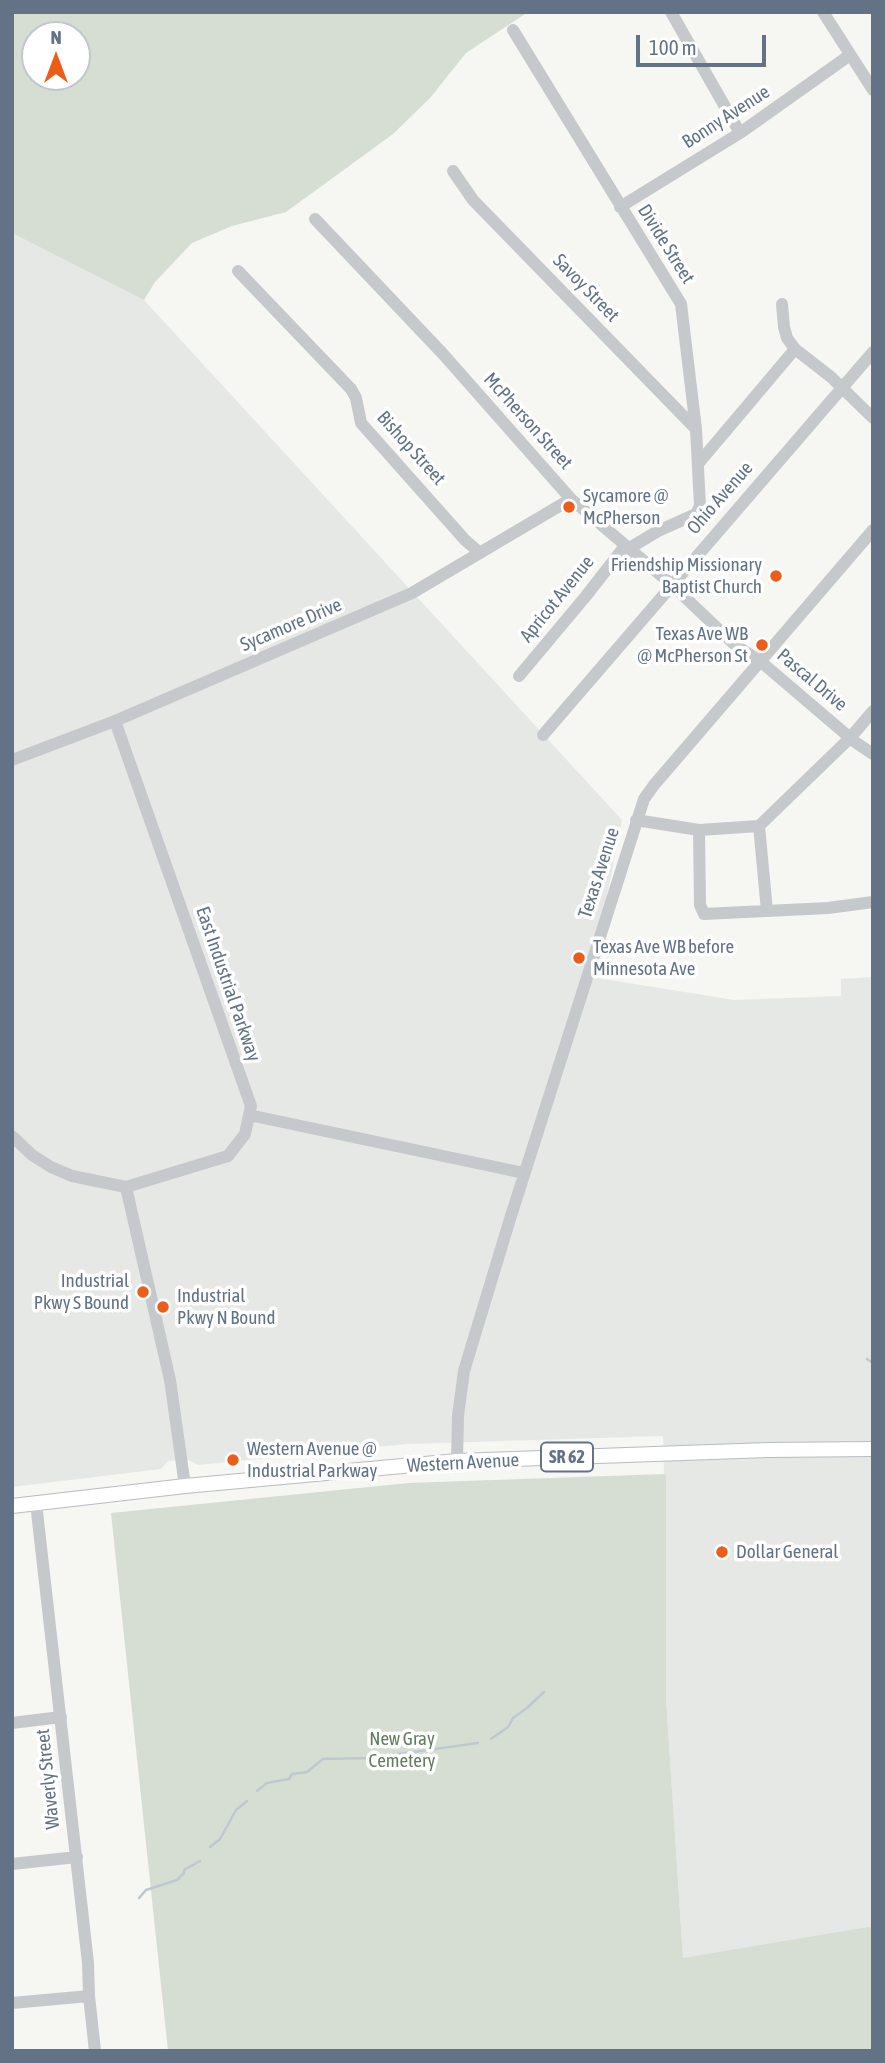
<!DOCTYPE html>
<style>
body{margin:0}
#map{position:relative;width:885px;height:2063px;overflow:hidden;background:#f6f6f2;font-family:"Asap Condensed",sans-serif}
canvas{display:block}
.frame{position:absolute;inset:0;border:14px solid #637385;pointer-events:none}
.north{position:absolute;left:21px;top:21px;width:70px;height:70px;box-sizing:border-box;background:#fff;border:2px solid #c1c7ce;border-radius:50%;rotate:0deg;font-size:19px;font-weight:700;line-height:28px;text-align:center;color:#637385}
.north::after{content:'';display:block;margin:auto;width:24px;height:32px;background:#ee5c1a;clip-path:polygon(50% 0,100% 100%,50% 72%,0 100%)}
.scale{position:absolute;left:636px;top:35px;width:130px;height:32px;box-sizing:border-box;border:4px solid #637385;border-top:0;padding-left:9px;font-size:21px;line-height:24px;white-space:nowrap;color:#637385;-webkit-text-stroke:5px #fff;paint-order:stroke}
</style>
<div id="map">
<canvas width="885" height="2063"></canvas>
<div class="frame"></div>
<div class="north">N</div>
<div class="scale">100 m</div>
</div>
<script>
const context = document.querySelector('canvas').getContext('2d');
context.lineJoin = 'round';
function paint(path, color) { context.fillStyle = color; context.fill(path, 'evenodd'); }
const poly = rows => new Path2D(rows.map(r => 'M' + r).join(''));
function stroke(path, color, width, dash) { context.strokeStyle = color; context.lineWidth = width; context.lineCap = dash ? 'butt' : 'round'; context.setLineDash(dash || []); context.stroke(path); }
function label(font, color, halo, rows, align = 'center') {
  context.font = font + ' "Asap Condensed",sans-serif'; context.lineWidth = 7; context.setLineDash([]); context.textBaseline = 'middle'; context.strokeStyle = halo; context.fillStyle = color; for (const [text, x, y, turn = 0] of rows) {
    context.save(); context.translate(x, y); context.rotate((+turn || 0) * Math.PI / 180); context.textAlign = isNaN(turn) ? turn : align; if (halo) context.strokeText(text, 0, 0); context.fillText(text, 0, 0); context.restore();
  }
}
paint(poly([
 [13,233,144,300,622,820,591,977,734,1000,841,996,841,979,873,977,873,1926,683,1959,666,1697,666,1476,664,1476,663,1436,407,1444,198,1465,189,1460,168,1461,161,1469,12,1487]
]), '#e6e8e5');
paint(poly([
 [12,12,528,12,466,53,430,98,393,134,286,212,232,226,192,243,155,282,144,300,14,234,12,235],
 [35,35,77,35,77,77,35,77],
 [664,1474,666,1476,666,1697,683,1958,873,1926,873,2051,168,2051,111,1513,408,1483]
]), '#d6ded3');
stroke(poly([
 [867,1359,873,1363],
 [491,1739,508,1727,513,1718,527,1708,544,1692],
 [257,1791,267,1783,289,1779,292,1774,307,1772,323,1759,370,1758,478,1743],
 [210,1847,220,1839,236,1810,247,1801],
 [139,1898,146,1890,177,1880,184,1873,184,1870,200,1861]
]), '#bec9ce', 2.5);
const major = poly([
 [12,1506,185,1486,457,1461,768,1450,873,1449]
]);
stroke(major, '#b8bcc0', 16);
stroke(poly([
 [671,12,740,133],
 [823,12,873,90],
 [513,30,681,304,696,429,700,506,696,514,658,531,628,549],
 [453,171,473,200,696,429],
 [620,207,740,133,850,55],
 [315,219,443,354,571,499,671,584,735,645,760,661,855,742,873,754],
 [238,271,351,389,356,398,361,423,465,540,480,553],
 [782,304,784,327,787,338,795,349,831,377,873,418],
 [698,464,795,349],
 [519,676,586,596,625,546],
 [543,735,873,352],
 [12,760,115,721,412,593,571,499],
 [636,820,699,830,759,826,850,738,873,711],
 [759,826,767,911],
 [699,830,700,905,704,914,828,908,873,902],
 [249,1115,524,1173],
 [12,1136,32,1155,51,1167,72,1176,126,1187,228,1156,245,1134,251,1106,115,721],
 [126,1187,170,1380,185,1486],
 [457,1461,458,1416,464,1371,510,1219,644,799,654,785,873,530],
 [36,1503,88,1963,89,1996,95,2051],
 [12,1723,61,1717],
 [12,1864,77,1857],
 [12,2003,89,1996]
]), '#c5c9cc', 12);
stroke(major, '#fff', 14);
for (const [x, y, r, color] of [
 [569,507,7,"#ee5c1a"],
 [776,576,7,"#ee5c1a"],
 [762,645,7,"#ee5c1a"],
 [579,958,7,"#ee5c1a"],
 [143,1292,7,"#ee5c1a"],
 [163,1307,7,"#ee5c1a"],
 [233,1460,7,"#ee5c1a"],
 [722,1552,7,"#ee5c1a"]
]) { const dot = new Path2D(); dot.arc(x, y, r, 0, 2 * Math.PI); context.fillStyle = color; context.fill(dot); stroke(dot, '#fff', 2.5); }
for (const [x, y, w] of [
 [567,1457,52]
]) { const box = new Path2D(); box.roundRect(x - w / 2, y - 14.5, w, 29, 5); context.fillStyle = '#fff'; context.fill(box); stroke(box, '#637385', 2); }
label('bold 18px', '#637385', null, [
 ["SR 62",567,1457]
]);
label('19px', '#637385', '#fff', [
 ["Bonny Avenue",726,117,-33],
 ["Divide Street",666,244,58],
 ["Savoy Street",586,288,46],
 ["McPherson Street",528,421,48],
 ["Bishop Street",411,448,48],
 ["Ohio Avenue",720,498,-49],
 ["Apricot Avenue",557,599,-51],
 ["Sycamore Drive",291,625,-23],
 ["Pascal Drive",812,680,40],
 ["Texas Avenue",599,873,-72],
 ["East Industrial Parkway",228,984,71],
 ["Western Avenue",463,1463,-3],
 ["Waverly Street",48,1779,-96]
]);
label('19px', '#637385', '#fff', [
 ["Sycamore @",583,496],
 ["McPherson",583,518],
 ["Friendship Missionary",762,565,"right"],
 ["Baptist Church",762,587,"right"],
 ["Texas Ave WB",748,634,"right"],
 ["@ McPherson St",748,656,"right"],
 ["Texas Ave WB before",593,947],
 ["Minnesota Ave",593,969],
 ["Industrial",129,1281,"right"],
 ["Pkwy S Bound",129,1303,"right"],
 ["Industrial",177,1296],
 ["Pkwy N Bound",177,1318],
 ["Western Avenue @",247,1449],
 ["Industrial Parkway",247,1471],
 ["Dollar General",736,1552]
], 'left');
label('19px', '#657c62', '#fff', [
 ["New Gray",402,1739],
 ["Cemetery",402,1761]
]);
</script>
